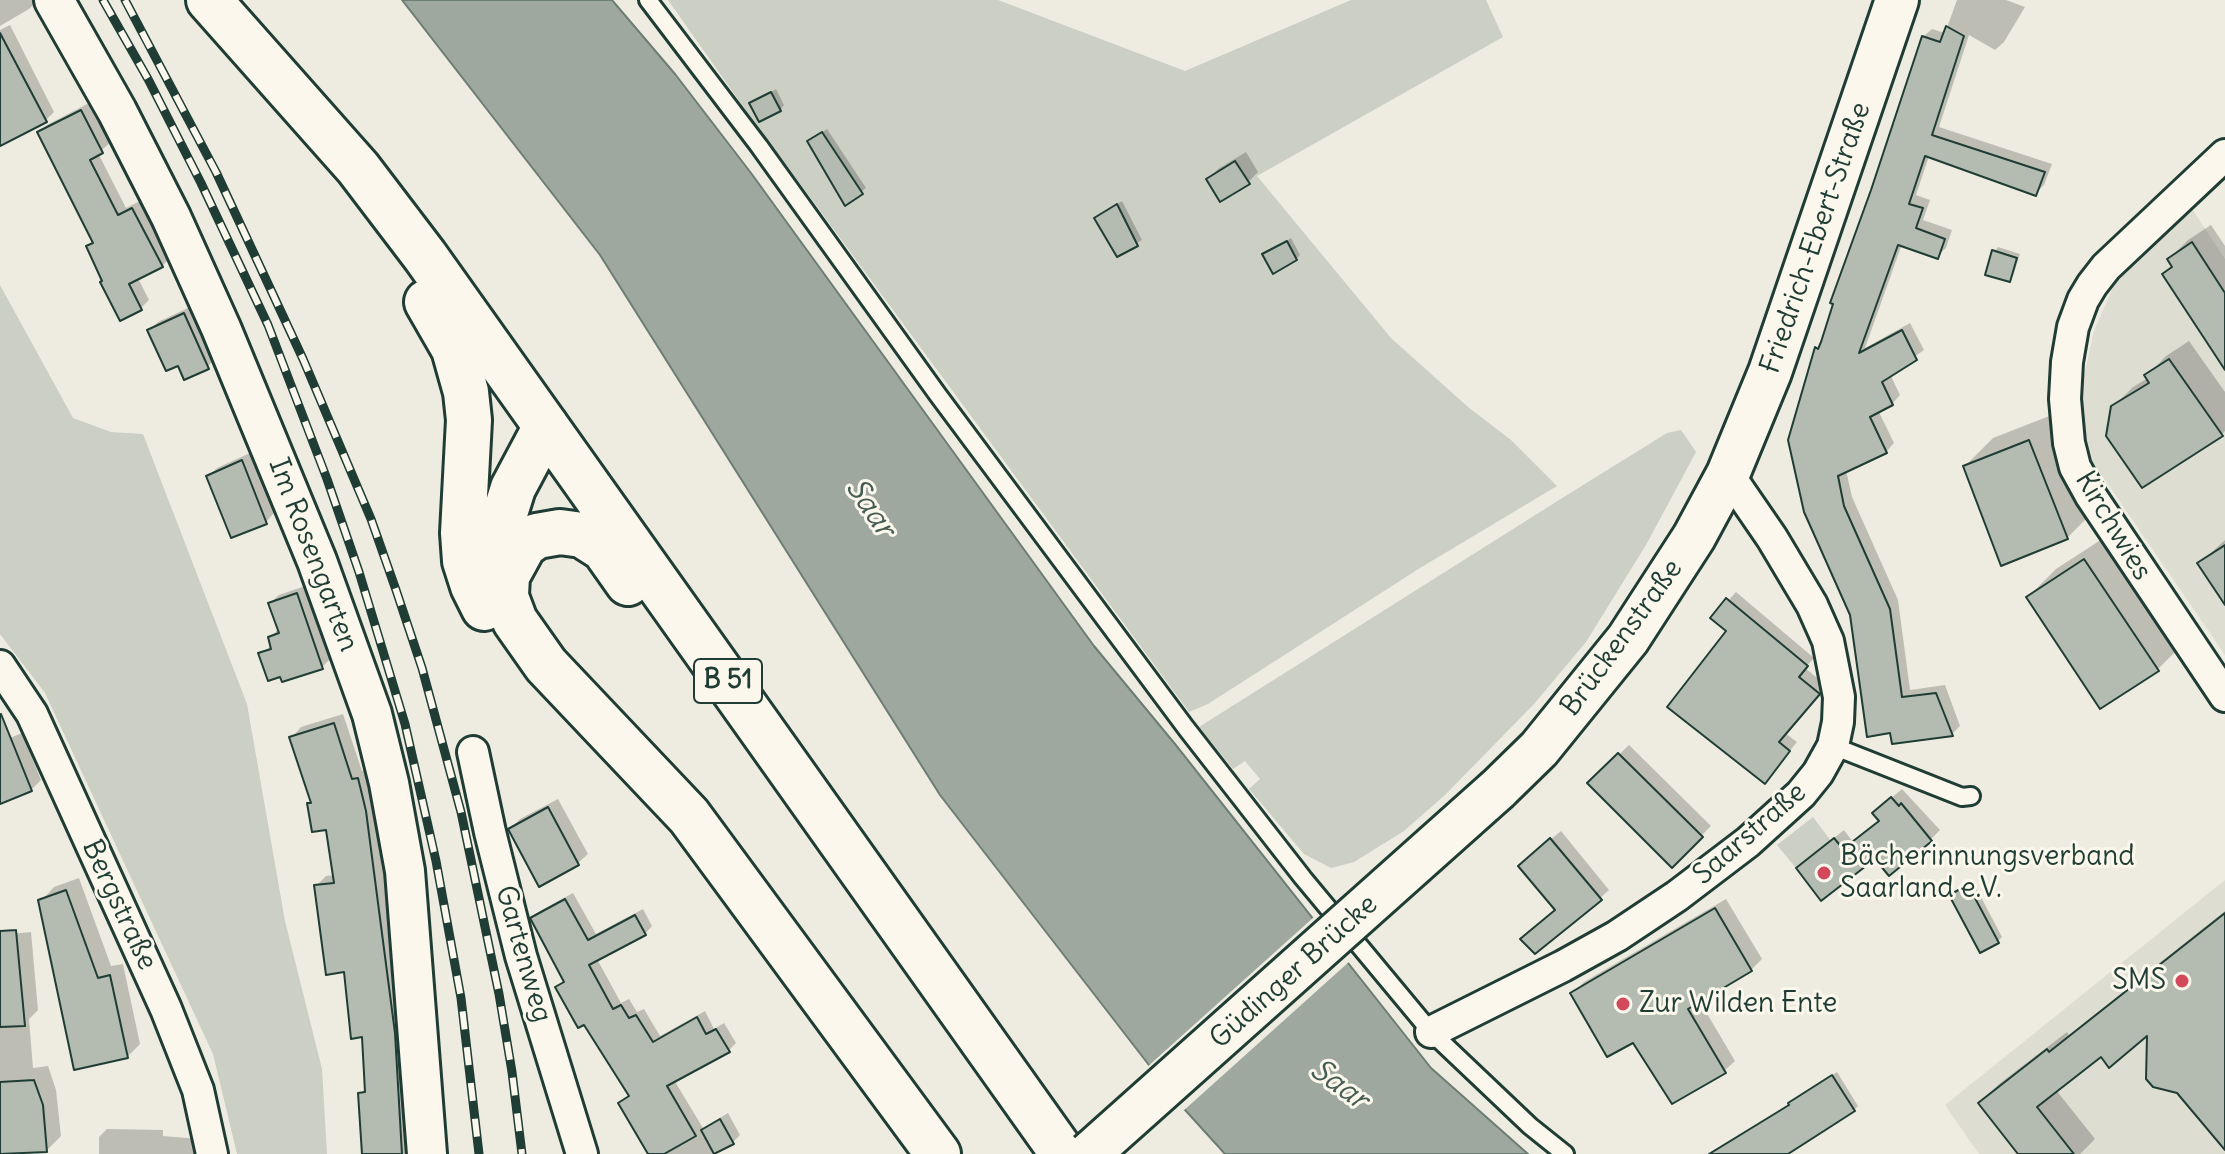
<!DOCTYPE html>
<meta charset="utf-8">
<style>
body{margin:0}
canvas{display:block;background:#eeece1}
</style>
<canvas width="2225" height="1154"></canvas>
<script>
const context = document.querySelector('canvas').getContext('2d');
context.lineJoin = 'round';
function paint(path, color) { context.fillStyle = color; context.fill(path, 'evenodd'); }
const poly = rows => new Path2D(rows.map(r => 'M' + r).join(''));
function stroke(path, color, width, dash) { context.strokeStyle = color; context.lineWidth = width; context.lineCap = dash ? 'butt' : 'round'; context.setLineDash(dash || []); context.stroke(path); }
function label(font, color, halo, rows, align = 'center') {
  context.font = font + ' Delius,sans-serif'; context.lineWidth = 6; context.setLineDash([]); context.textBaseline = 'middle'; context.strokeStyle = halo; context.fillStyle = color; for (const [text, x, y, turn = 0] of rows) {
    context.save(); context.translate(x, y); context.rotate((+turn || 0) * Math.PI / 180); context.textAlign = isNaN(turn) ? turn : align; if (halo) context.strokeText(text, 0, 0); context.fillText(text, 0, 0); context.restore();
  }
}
paint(poly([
 [2192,209,2225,259,2225,655,2083,448,2082,385,2094,331,2117,278],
 [2225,880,2225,1154,1979,1154,1945,1105]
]), '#ddddd2');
paint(poly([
 [668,0,998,0,1185,71,1351,0,1486,0,1503,37,1257,176,1391,338,1468,407,1511,440,1557,486,1420,568,1208,704,1189,712,742,105],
 [0,285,73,418,111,432,143,434,247,704,285,921,322,1069,327,1154,237,1154,213,1054,45,693,0,634],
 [1681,430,1696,452,1646,545,1586,642,1534,704,1445,795,1404,831,1354,862,1331,868,1304,854,1249,789,1260,779,1245,761,1233,769,1199,727,1567,495,1667,433],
 [1813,817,1831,841,1796,868,1777,845]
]), '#cbcfc4');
const water = poly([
 [402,0,612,0,675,74,751,173,1094,646,1175,744,1431,1068,1528,1154,1225,1154,1176,1100,940,795,600,255,402,0]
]);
paint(water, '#9fa89f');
stroke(water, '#6c7d74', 2);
paint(poly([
 [1314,917,1350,961,1182,1112,1146,1068]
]), '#eeece1');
paint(poly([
 [0,0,38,0,29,9,0,26],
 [1957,0,2006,0,2025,7,2004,42,1995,50,1969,35,1939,127,2052,164,2044,185,2036,193,1929,156,1916,195,1930,200,1923,220,1952,230,1946,248,1937,256,1902,244,1865,348,1910,323,1924,350,1890,374,1900,395,1892,404,1878,410,1894,443,1886,452,1846,470,1852,497,1898,600,1910,690,1945,685,1960,726,1952,734,1892,731,1869,734,1817,348,1823,343,1923,37,1932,29,1945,33],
 [10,25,54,112,46,120,0,144,0,30],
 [776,89,784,105,780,110,752,103],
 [89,103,110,143,98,153,126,208,140,201,170,258,162,266,138,278,149,300,141,308,121,319,88,246,94,240,39,133,47,125],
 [827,129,866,188,846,203,814,137],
 [1246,152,1258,172,1248,182,1208,179,1218,169],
 [1122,201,1142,240,1118,255,1101,214],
 [2211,225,2225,246,2225,367,2164,274,2173,265,2169,259,2188,240],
 [1291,238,1300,255,1296,259,1265,254],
 [1998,247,2020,254,2013,276,2009,280,1994,252],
 [192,306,216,358,207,367,179,363,149,330,158,322],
 [2189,341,2225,392,2225,431,2222,434,2113,407,2133,387,2148,378,2147,376,2166,356],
 [2057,413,2095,510,2067,538,1965,466,1993,438],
 [250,453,274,513,266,522,209,476,217,468],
 [2113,532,2185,642,2157,670,2028,597,2056,569],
 [2225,540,2225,601,2200,563],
 [305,586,330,659,322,667,261,654,272,645,270,638,278,629,270,603,279,595],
 [1736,592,1814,658,1805,668,1826,685,1785,733,1797,742,1772,773,1729,631,1713,617],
 [343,714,362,771,368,769,385,867,404,1022,412,1154,364,1154,360,1094,367,1087,364,1035,345,970,316,886,326,876,335,875,328,828,309,804,312,801,292,737,301,727],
 [22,733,41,780,31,790,0,802,0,742],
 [1629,745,1711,826,1672,865,1590,783],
 [1902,789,1940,830,1930,840,1876,856,1808,859,1844,830,1853,842,1881,820,1884,804],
 [558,799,588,854,578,863,540,884,510,829,520,819],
 [1561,831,1609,890,1600,898,1556,909,1529,857],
 [79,878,111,966,123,964,140,1044,127,1057,41,901,54,887],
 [1973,882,2002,937,1998,941,1952,895],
 [573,893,596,934,643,909,652,926,645,934,597,959,621,1003,629,999,637,1012,644,1009,660,1036,705,1011,714,1029,724,1023,736,1043,729,1050,674,1080,703,1128,728,1113,740,1135,733,1142,712,1154,651,1154,620,1103,630,1094,585,1022,558,988,565,980,532,918,540,911],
 [1726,899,1762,959,1751,970,1699,1000,1735,1061,1724,1071,1634,1040,1573,993,1584,982],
 [2225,911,2225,1137,2149,1031,2101,1054,2056,1090,2095,1139,2080,1154,2020,1154,1980,1103,1999,1084,2067,1032,2069,1035],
 [31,932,38,1010,29,1019,33,1068,48,1066,56,1090,61,1136,47,1150,0,1154,0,935],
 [1837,1072,1858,1106,1854,1110,1784,1154,1731,1154,1795,1099],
 [107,1129,163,1130,163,1136,199,1139,203,1154,99,1154,99,1137]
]), '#0003');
const building = poly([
 [1946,26,1964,36,1932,135,2045,172,2036,196,1925,156,1909,204,1923,208,1916,228,1945,239,1938,259,1898,245,1859,353,1902,330,1917,360,1882,382,1893,405,1870,417,1887,453,1838,476,1844,506,1890,609,1902,697,1936,693,1953,736,1892,744,1890,733,1867,737,1850,615,1804,512,1788,440,1815,347,1818,349,1821,342,1833,304,1830,303,1871,190,1922,36,1940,42,1946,26],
 [0,33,47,122,0,146,0,33],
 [771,92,781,111,759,122,749,103,771,92],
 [81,110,103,153,90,160,118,215,132,208,163,267,129,284,142,310,120,321,100,282,102,281,86,246,93,243,37,132,81,110],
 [822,132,863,194,845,206,807,141,822,132],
 [1235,161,1250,184,1220,202,1206,179,1235,161],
 [1117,204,1138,246,1117,257,1094,218,1117,204],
 [1287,241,1297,260,1273,274,1262,254,1287,241],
 [2192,242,2225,293,2225,370,2162,274,2172,267,2167,259,2192,242],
 [1992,250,2017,258,2010,282,1985,275,1992,250],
 [184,313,209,369,184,380,178,366,166,371,147,330,184,313],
 [2169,359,2223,436,2142,488,2106,436,2111,406,2149,383,2144,375,2169,359],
 [2029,440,2068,539,2001,566,1963,466,2029,440],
 [242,460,267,524,231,538,206,476,242,460],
 [2225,545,2225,605,2197,563,2225,545],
 [2084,559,2159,671,2100,709,2026,597,2084,559],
 [297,593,323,669,282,682,280,677,268,681,258,653,271,649,268,637,279,633,268,603,297,593],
 [1726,598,1808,666,1799,677,1820,694,1779,742,1790,751,1765,784,1667,707,1726,631,1710,618,1726,598],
 [1,714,32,791,0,804,0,715,1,714],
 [334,723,352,779,358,778,366,811,395,1033,402,1154,362,1154,358,1093,365,1092,362,1037,351,1039,344,972,326,975,314,885,334,883,326,830,312,832,307,803,311,803,289,737,334,723],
 [1618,753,1703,837,1672,868,1587,783,1618,753],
 [1891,797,1899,806,1901,803,1932,841,1889,876,1875,859,1821,901,1796,868,1834,838,1843,849,1879,821,1872,813,1891,797],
 [548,807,579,865,539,887,508,829,548,807],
 [1550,838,1602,900,1535,954,1520,939,1555,910,1518,866,1550,838],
 [1968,885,1999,943,1980,953,1949,895,1968,885],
 [66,890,98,978,110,975,128,1058,74,1070,38,900,66,890],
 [565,899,588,940,635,915,646,935,589,965,613,1009,621,1005,629,1018,636,1015,653,1042,697,1017,706,1034,716,1029,730,1052,667,1086,696,1136,664,1154,648,1154,618,1103,629,1096,584,1025,578,1028,555,987,564,982,530,918,565,899],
 [1715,908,1752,971,1688,1009,1726,1073,1672,1104,1633,1043,1607,1057,1570,993,1715,908],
 [2225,913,2225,1150,2177,1093,2153,1087,2146,1079,2147,1036,2109,1068,2101,1057,2037,1107,2074,1154,2018,1154,1978,1103,2047,1049,2049,1052,2225,913],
 [16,930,25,1026,0,1027,0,931,16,930],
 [1832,1075,1855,1111,1788,1154,1709,1154,1789,1105,1788,1103,1832,1075],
 [34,1080,43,1105,47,1152,0,1154,0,1082,34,1080],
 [720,1119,734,1144,714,1154,701,1130,720,1119]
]);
paint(building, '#b4bbb0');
stroke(building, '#1f3d34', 2);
const service = poly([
 [648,0,759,146,938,395,1186,728,1303,878,1431,1032,1530,1126,1565,1154],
 [1833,746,1962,797,1971,796]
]);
const minor = poly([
 [2225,155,2106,267,2092,285,2083,300,2073,327,2067,362,2065,399,2069,443,2075,467,2091,496,2225,696],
 [0,666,32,714,166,1009,198,1090,212,1154],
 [473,752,490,832,521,956,582,1154],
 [1431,1032,1563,966,1617,936,1677,896,1748,842,1801,794,1818,773,1833,746,1838,722,1839,697,1828,641,1812,605,1772,538,1728,474]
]);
const tertiary = poly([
 [54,0,117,111,171,217,221,328,317,561,372,714,389,783,405,871,427,1154]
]);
const secondary = poly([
 [1498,789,1539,749,1628,639,1694,537,1728,474,1770,372,1897,0]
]);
const primary = poly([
 [209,0,358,168,425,256,1063,1154],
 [427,302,454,349,466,392,469,420,463,533,465,561,473,586,484,608],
 [546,426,513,488,498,536,495,557,497,573,515,621,546,665,689,816,938,1154],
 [506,595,507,576,524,545,537,536,560,532,582,535,604,549,628,583]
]);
stroke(service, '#1f3d34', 22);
stroke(minor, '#1f3d34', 36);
stroke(tertiary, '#1f3d34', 44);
stroke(secondary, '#1f3d34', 48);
stroke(primary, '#1f3d34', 50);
stroke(service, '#fbf7ec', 16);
stroke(minor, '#fbf7ec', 30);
stroke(tertiary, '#fbf7ec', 38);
stroke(secondary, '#fbf7ec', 42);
stroke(primary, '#fbf7ec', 44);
const rail = poly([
 [103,0,148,79,201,183,268,325,327,479,359,572,405,724,436,861,461,998,479,1154],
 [125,0,216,172,303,359,371,519,396,590,422,668,461,812,499,994,512,1072,522,1154]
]);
stroke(rail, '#1f3d34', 9);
stroke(rail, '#fbf7ec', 6, [18]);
const secondaryBridge = poly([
 [1089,1154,1498,789]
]);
stroke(secondaryBridge, '#1f3d34', 48, []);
stroke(secondaryBridge, '#fbf7ec', 42);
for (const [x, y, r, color] of [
 [1824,873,8,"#d1495b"],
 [2182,981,8,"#d1495b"],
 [1623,1004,8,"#d1495b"]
]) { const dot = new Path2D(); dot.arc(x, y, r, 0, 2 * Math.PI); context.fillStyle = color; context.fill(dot); stroke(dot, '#fbf7ec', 3); }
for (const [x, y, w] of [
 [728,681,68]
]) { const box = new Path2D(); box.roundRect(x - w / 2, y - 22, w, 44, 6); context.fillStyle = '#fbf7ec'; context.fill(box); stroke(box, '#1f3d34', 2); }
label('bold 26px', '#1f3d34', null, [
 ["B 51",728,681]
]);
label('28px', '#1f3d34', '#fbf7ec', [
 ["Friedrich-Ebert-Straße",1816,238,-71],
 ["Kirchwies",2113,526,59],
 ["Im Rosengarten",313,555,69],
 ["Brückenstraße",1622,638,-54],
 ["Saarstraße",1750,834,-41],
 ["Bergstraße",119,905,65],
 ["Gartenweg",523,954,74],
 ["Güdinger Brücke",1294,972,-42]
]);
label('28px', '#1f3d34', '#fbf7ec', [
 ["Bächerinnungsverband",1840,857],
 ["Saarland e.V.",1840,889],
 ["SMS",2166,981,"right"],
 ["Zur Wilden Ente",1639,1004]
], 'left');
label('italic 30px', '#455d54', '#fbf7ec', [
 ["Saar",870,508,56],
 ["Saar",1339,1085,36]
]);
</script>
